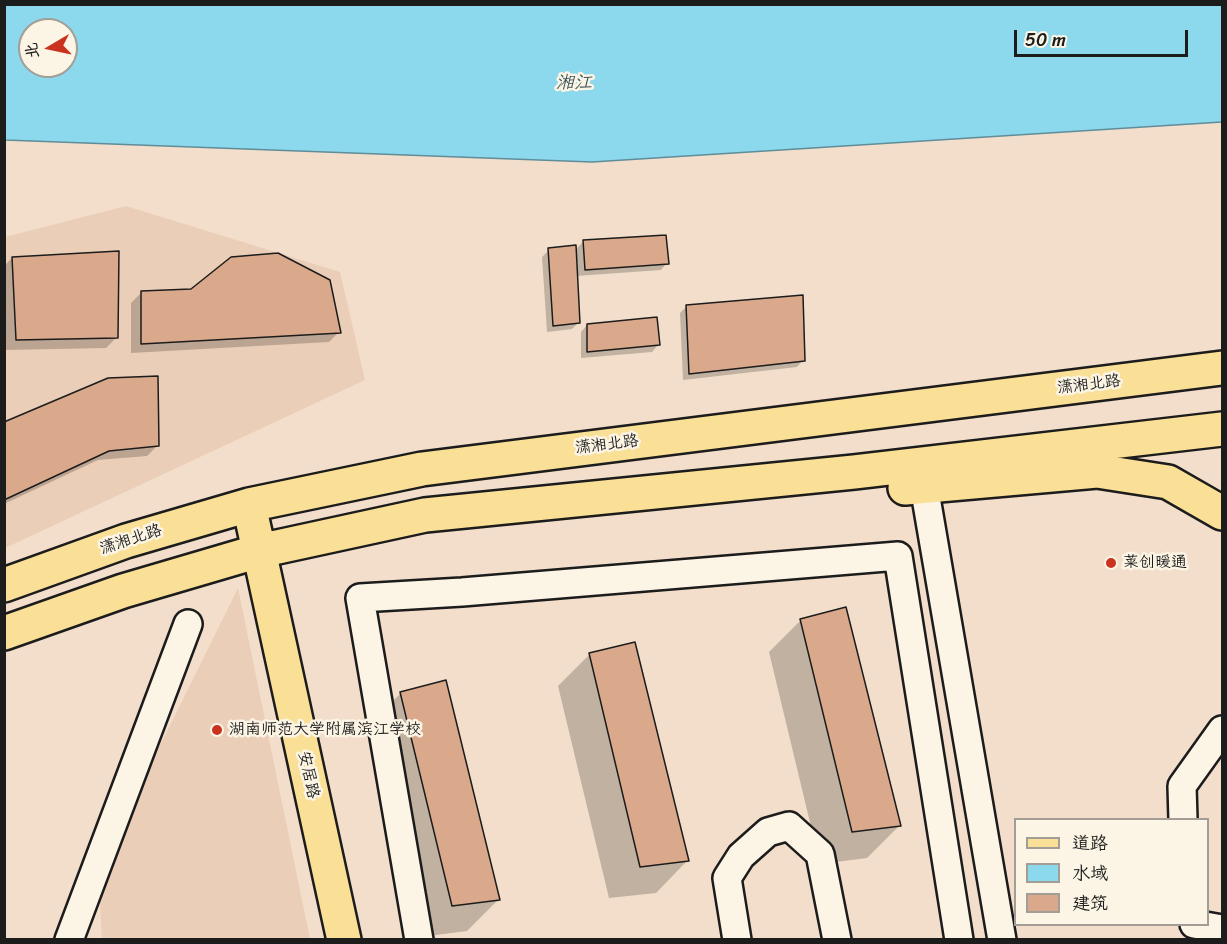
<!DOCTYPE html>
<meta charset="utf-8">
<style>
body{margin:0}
#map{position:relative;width:1227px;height:944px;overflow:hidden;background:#f2deca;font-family:Sriracha,"LXGW WenKai TC",sans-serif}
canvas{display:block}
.frame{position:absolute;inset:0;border:6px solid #1c1c1c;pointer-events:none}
.legend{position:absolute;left:1014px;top:818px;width:195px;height:108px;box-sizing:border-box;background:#fcf5e5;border:2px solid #a29e95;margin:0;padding:8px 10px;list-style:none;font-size:18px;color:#1c1c1c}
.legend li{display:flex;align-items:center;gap:12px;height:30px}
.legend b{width:30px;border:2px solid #a29e95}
.north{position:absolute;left:18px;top:18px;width:60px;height:60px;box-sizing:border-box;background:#fcf5e5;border:2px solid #a29e95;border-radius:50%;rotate:261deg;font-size:16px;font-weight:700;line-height:24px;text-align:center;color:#1c1c1c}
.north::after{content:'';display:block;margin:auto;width:21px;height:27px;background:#c8321e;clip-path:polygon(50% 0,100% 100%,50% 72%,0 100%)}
.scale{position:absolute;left:1014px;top:30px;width:174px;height:27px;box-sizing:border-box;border:3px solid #1c1c1c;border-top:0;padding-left:8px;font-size:18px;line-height:21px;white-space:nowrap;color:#1c1c1c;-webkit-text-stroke:4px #fcf5e5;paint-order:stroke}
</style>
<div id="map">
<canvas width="1227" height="944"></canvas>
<div class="frame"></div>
<ul class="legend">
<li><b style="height:8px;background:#fadf96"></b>道路</li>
<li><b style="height:16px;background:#8cd8ec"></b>水域</li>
<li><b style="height:16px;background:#daa98c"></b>建筑</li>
</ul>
<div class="north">北</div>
<div class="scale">50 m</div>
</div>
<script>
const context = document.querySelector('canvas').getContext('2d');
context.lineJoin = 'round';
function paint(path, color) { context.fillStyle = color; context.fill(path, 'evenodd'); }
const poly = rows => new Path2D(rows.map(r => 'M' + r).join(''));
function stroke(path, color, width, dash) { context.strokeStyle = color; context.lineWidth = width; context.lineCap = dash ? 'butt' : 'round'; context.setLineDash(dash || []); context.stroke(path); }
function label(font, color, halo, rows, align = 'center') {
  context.font = font + ' Sriracha,"LXGW WenKai TC",sans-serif'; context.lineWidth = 5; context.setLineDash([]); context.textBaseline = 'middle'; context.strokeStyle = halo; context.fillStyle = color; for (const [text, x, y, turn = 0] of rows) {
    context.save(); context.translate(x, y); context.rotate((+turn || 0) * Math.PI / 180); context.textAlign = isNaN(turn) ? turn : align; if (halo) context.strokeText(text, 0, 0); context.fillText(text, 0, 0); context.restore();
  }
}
paint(poly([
 [126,206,340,272,365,380,5,548,5,237],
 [238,588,310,939,102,939,98,871]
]), '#ebceb7');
const water = poly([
 [5,4,1222,5,1222,122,592,162,5,140,5,4],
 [30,30,66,30,66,66,30,66,30,30]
]);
paint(water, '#8cd8ec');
stroke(water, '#5f8d99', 1.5);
paint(poly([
 [584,241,667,263,661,270,576,276,579,322,572,329,547,332,542,257,549,250,575,250],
 [12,258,117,337,106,348,6,350,4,266],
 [192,291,339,332,329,342,131,353,131,303,141,293],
 [687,306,803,360,797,367,683,380,680,313],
 [587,325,658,345,652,352,581,358,581,332],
 [4,424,157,446,147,456,98,460,4,504],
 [801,620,899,826,867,858,820,864,769,652],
 [590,654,687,861,656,893,609,898,558,686],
 [401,693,499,899,467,931,420,937,369,725]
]), '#0003');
const building = poly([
 [666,235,669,264,585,270,583,240,666,235],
 [576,245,580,323,553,326,548,248,576,245],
 [119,251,118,338,16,340,12,257,119,251],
 [278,253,330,280,341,333,141,344,141,291,191,289,231,257,278,253],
 [803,295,805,361,689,374,686,305,803,295],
 [657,317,660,345,587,352,587,324,657,317],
 [158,376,159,446,109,451,4,500,4,422,108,378,158,376],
 [846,607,901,826,852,832,800,619,846,607],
 [635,642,689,861,640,867,589,653,635,642],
 [446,680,500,900,452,906,400,692,446,680]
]);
paint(building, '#daa98c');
stroke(building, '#1c1c1c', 1.5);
const minor = poly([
 [924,486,1002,940],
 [1183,820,1182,786,1222,730],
 [1194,924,1222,929],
 [69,940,188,624],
 [419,940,360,598,462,592,898,556,959,940],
 [737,940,727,878,741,856,768,832,789,826,820,854,837,940]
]);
const major = poly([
 [905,488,1097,471,1168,482,1222,513],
 [249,505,344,940],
 [4,585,126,541,249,505,422,469,1222,368],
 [4,633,123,591,259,551,425,515,854,472,1222,429]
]);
stroke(minor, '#1c1c1c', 32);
stroke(major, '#1c1c1c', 38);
stroke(minor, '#fcf5e5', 27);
stroke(major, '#fadf96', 33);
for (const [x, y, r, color] of [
 [1111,563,6,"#c8321e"],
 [217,730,6,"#c8321e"]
]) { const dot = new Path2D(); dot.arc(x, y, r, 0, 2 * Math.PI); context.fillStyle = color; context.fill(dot); stroke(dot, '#fcf5e5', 2); }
label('16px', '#1c1c1c', '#fcf5e5', [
 ["潇湘北路",1089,385,-7],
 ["潇湘北路",607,445,-7],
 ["潇湘北路",131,540,-18],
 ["安居路",308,775,78]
]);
label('16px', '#1c1c1c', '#fcf5e5', [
 ["莱创暖通",1123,563],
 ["湖南师范大学附属滨江学校",229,730]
], 'left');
label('italic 18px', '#3e545a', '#fcf5e5', [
 ["湘江",574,83]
]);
</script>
